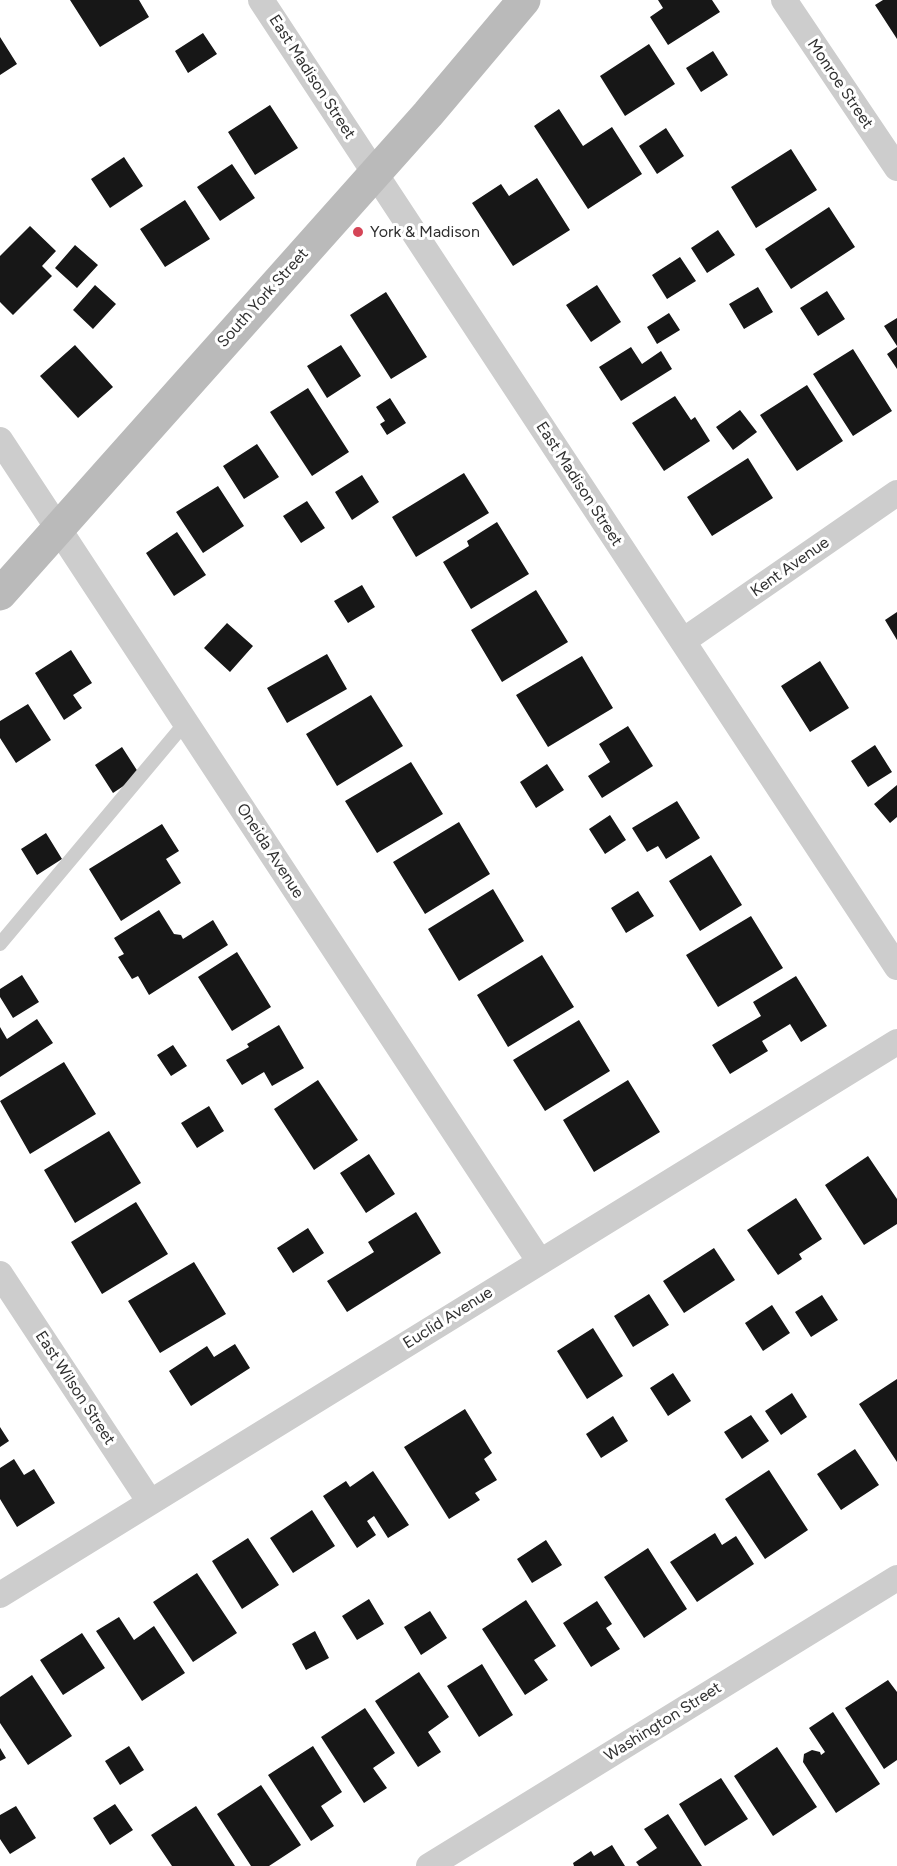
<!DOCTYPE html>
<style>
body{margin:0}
canvas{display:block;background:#fff}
</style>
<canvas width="897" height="1866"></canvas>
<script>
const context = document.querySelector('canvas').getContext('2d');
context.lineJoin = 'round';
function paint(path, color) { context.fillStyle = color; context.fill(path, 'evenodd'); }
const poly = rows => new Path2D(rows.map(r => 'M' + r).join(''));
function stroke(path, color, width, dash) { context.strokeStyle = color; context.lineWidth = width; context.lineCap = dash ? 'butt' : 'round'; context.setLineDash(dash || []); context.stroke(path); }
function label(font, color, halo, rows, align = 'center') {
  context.font = font + ' Figtree,sans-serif'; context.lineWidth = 6; context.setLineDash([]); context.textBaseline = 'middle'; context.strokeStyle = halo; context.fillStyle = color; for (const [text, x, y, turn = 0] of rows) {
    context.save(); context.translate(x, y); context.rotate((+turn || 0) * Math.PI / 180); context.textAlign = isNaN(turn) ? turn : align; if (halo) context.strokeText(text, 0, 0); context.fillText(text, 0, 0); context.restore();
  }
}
paint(poly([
 [70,0,139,0,149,17,100,47],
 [658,0,712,0,720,12,668,45,650,17,663,8],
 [883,0,897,0,897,39,875,5],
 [203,33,217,54,188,73,175,51],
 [0,37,17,64,0,75],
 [649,44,675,84,625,116,600,76],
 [713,51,728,75,701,92,686,68],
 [270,105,298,148,255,175,228,132],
 [559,109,583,146,612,127,642,174,588,209,534,126],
 [666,128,684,156,657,174,639,146],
 [791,149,817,190,756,228,731,187],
 [124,157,143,186,110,208,91,179],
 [232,164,255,198,220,221,197,187],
 [537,178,570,230,513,266,472,203,501,184,509,196],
 [185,200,210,239,165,267,140,229],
 [829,207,855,247,791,289,765,249],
 [30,226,56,251,42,266,52,276,13,315,0,302,0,256],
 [718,230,735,255,707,273,691,248],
 [75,245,98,265,77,288,55,268],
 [680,257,696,281,667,299,652,275],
 [95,285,116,304,93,329,73,310],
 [597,285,621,322,591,342,566,305],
 [758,287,773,312,744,329,729,304],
 [827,291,845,319,818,336,800,308],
 [386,292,427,357,391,379,350,315],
 [669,313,680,330,657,344,647,327],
 [897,318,897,346,884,326],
 [75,345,113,387,78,418,40,376],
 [341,345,361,376,327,398,307,366],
 [631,347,642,364,661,351,672,369,621,401,599,367],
 [897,347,897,369,887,354],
 [853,349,892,411,853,436,813,374],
 [807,385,843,441,797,471,760,415],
 [308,388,349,452,312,476,270,412],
 [675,396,691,420,695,417,710,441,664,471,632,423],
 [390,398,406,423,387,435,380,424,385,421,376,407],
 [740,410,757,432,733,450,716,427],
 [257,444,279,477,244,499,223,466],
 [748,458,773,498,712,536,687,497],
 [464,473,489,513,416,557,392,517],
 [362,475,379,502,352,520,335,492],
 [218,486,244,526,203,553,176,512],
 [307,501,325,528,301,543,283,516],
 [497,522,529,574,471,609,443,562,469,546,467,541],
 [177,532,206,575,174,596,146,553],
 [362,585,375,607,348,623,334,601],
 [536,590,568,642,502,682,471,630],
 [897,612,897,640,885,620],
 [227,623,253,646,230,672,204,648],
 [71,650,92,683,73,695,82,708,64,720,35,673],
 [327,654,347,689,287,723,267,688],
 [582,656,613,708,548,747,516,695],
 [820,661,849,708,810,732,781,686],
 [371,695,403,746,337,786,306,734],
 [28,704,51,740,16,763,0,738,0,721],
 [628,726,653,766,602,798,588,776,610,762,599,744],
 [875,745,892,772,868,787,851,761],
 [122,747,140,775,113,793,95,765],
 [411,762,443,814,377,853,345,801],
 [547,764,564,790,536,808,520,782],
 [897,785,897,817,890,823,874,804],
 [677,801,700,838,666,859,658,846,647,852,632,828],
 [610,815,626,840,605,854,589,829],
 [459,822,490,874,425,914,393,862],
 [162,824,179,851,166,859,181,883,121,921,89,869],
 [46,833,62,859,37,875,21,849],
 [711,855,742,905,700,931,669,881],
 [493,889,524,941,459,981,428,929],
 [638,891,654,916,626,933,611,908],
 [159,910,174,934,181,935,183,939,213,920,228,945,149,995,138,976,132,979,118,957,124,954,114,938],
 [751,916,783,968,718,1007,686,955],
 [237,952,271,1007,232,1031,198,977],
 [542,955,574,1007,508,1047,477,995],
 [22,975,39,1002,13,1018,0,997,0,989],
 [796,976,827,1026,801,1042,790,1024,762,1041,768,1051,730,1074,712,1045,761,1016,753,1002],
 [37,1019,53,1043,0,1077,0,1027,7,1039],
 [579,1020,610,1071,545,1111,513,1060],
 [279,1025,304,1068,272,1086,264,1072,242,1085,226,1060,249,1047,247,1044],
 [173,1045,187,1066,171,1076,157,1055],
 [64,1062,96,1114,30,1154,0,1101],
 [318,1080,358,1140,314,1170,274,1109],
 [628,1080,660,1132,594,1172,563,1120],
 [209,1106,224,1131,197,1148,181,1123],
 [109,1131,141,1183,75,1223,44,1170],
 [369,1154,395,1194,366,1213,340,1173],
 [868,1156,897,1199,897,1224,864,1245,825,1185],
 [796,1198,822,1239,799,1254,802,1259,778,1275,747,1230],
 [136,1202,168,1254,102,1294,71,1242],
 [416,1212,441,1253,347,1312,327,1281,374,1252,368,1242],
 [308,1228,324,1253,293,1273,277,1248],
 [714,1248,735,1280,684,1313,663,1281],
 [194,1262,226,1314,160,1353,128,1301],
 [649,1294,669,1325,633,1347,614,1316],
 [822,1295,838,1320,811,1337,795,1312],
 [772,1305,790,1333,763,1351,745,1323],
 [593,1328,623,1376,587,1399,557,1351],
 [235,1344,250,1368,191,1406,169,1371,207,1346,214,1357],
 [673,1373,691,1401,668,1416,650,1388],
 [897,1379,897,1462,859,1404],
 [792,1393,807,1417,781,1435,765,1411],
 [465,1409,492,1453,484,1459,497,1480,475,1493,480,1500,449,1519,404,1447],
 [751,1415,769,1441,742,1459,724,1432],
 [613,1416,628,1441,601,1458,586,1434],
 [0,1427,9,1441,0,1447],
 [855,1449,879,1485,841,1510,817,1474],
 [14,1459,24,1475,34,1469,55,1503,17,1527,0,1499,0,1468],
 [769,1470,808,1530,765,1559,725,1499],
 [373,1471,409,1525,388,1538,374,1516,367,1521,376,1535,357,1548,323,1496,346,1481,350,1487],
 [312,1510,335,1546,293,1573,270,1538],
 [715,1533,722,1545,736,1536,754,1564,697,1602,670,1562],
 [248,1538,279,1585,242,1609,212,1561],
 [546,1540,562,1565,532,1583,517,1559],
 [648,1548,687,1609,644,1638,604,1577],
 [197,1573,237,1633,193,1662,153,1602],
 [369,1599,384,1624,357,1640,342,1616],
 [526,1600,556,1646,534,1660,548,1680,525,1695,482,1629],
 [597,1601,612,1624,606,1628,620,1649,591,1667,563,1623],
 [430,1611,447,1638,421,1655,404,1627],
 [119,1617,134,1640,154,1626,185,1673,142,1701,96,1631],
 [315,1631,329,1658,306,1670,292,1644],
 [82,1633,105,1668,63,1695,40,1660],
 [482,1664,513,1715,479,1737,447,1686],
 [419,1672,449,1717,428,1732,441,1752,418,1767,375,1701],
 [32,1675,72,1736,28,1765,0,1723,0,1697],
 [888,1680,897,1692,897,1760,884,1769,845,1708],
 [365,1708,395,1753,373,1768,387,1788,364,1803,321,1737],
 [833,1712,880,1784,836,1813,803,1762,804,1754,812,1750,820,1752,821,1755,825,1752,809,1728],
 [129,1746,144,1770,120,1785,105,1761],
 [313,1746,342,1792,321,1806,334,1826,311,1841,268,1775],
 [777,1747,817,1807,773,1836,734,1776],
 [0,1748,6,1758,0,1761],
 [721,1778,748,1819,705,1846,679,1804],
 [261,1785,301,1845,269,1866,251,1866,217,1814],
 [115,1804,133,1830,110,1845,93,1818],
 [16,1806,36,1838,10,1854,0,1839,0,1815],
 [196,1806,235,1866,172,1866,151,1835],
 [668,1814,702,1866,639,1866,636,1862,657,1848,644,1829],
 [612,1845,625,1866,574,1866,573,1863,591,1851,594,1856]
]), '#171717');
stroke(poly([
 [0,944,186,722]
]), '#cdcdcd', 14);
stroke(poly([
 [261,0,897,967],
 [784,0,897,168],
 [0,440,540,1262],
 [683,641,897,493],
 [0,1274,150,1502],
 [0,1595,897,1042],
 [429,1866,897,1578]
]), '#cdcdcd', 26);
stroke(poly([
 [0,594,428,114,524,0]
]), '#bababa', 33);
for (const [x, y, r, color] of [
 [358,232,6,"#d54557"]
]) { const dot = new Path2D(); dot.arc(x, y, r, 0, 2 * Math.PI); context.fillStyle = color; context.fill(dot); stroke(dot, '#fff', 2); }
label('16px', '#303030', '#fff', [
 ["East Madison Street",312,77,57],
 ["Monroe Street",840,84,56],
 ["South York Street",263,298,-48],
 ["East Madison Street",579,484,57],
 ["Kent Avenue",790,567,-35],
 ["Oneida Avenue",270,851,57],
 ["Euclid Avenue",448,1318,-32],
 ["East Wilson Street",75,1388,57],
 ["Washington Street",663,1722,-32]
]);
label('16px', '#303030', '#fff', [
 ["York & Madison",370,232]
], 'left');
</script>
